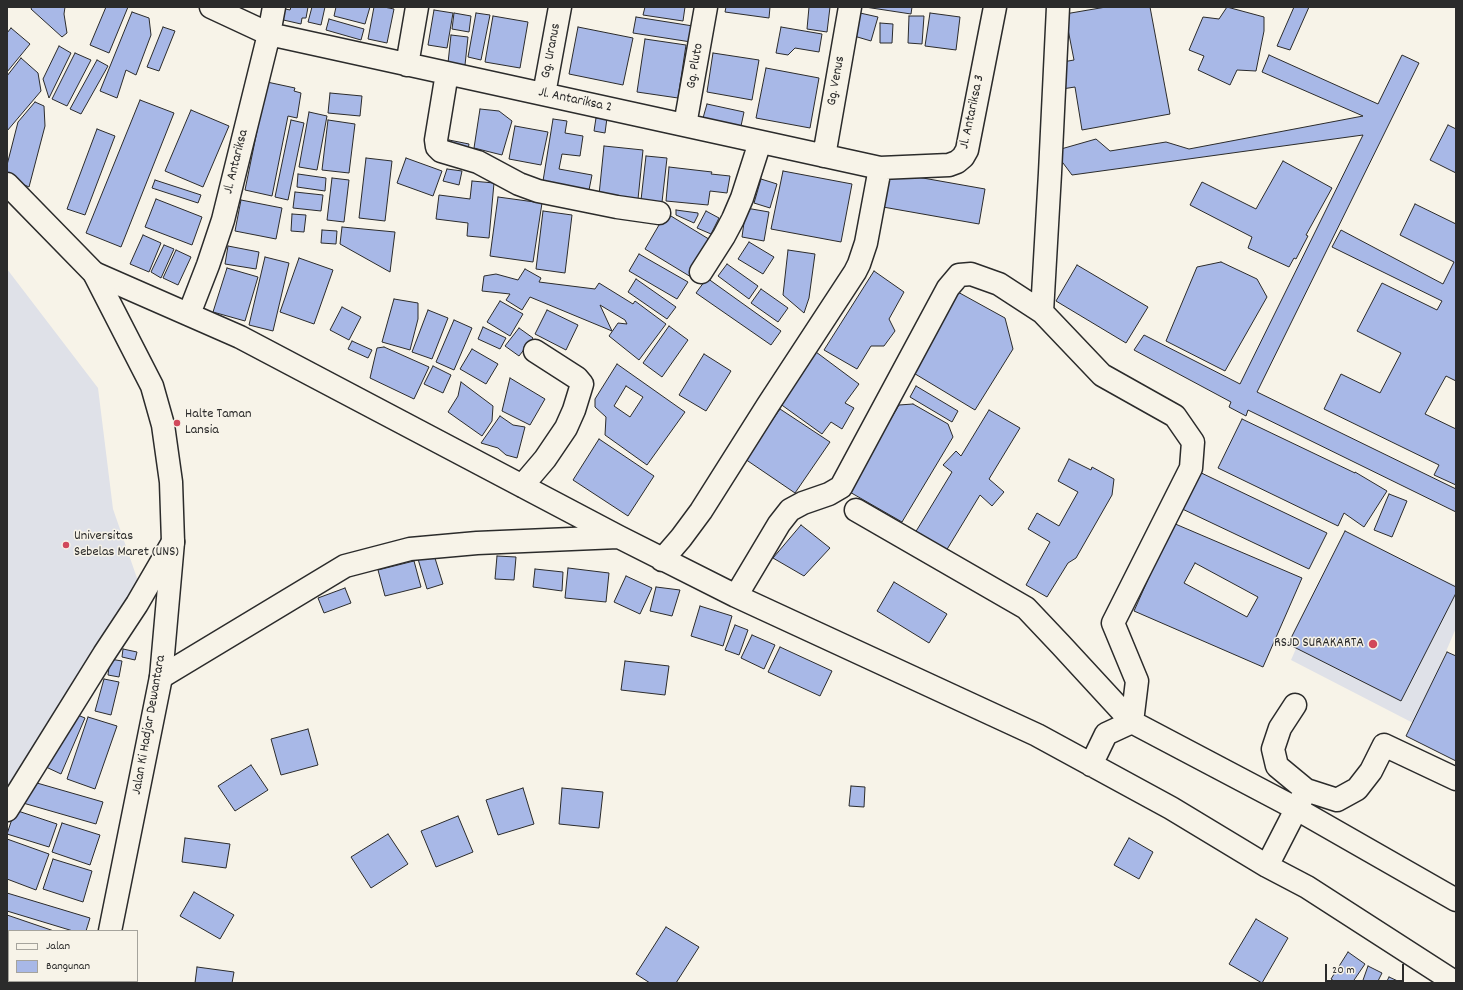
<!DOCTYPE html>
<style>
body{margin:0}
#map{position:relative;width:1463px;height:990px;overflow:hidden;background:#f7f3e8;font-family:Dekko,sans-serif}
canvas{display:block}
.frame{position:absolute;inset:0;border:8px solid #2b2b2b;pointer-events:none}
.legend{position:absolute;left:8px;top:930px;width:130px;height:52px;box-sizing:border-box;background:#f7f3e8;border:1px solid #a5a39c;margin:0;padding:5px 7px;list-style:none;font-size:12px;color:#2b2b2b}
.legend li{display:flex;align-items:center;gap:8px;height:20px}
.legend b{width:20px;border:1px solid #a5a39c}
.scale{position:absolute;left:1325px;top:964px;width:79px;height:18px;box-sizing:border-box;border:2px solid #2b2b2b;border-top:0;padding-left:5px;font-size:12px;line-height:14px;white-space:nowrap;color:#2b2b2b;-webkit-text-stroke:3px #f7f3e8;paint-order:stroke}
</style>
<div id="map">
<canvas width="1463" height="990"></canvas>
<div class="frame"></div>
<ul class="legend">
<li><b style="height:5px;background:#f7f3e8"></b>Jalan</li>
<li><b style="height:11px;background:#a8b8e7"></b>Bangunan</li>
</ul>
<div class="scale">20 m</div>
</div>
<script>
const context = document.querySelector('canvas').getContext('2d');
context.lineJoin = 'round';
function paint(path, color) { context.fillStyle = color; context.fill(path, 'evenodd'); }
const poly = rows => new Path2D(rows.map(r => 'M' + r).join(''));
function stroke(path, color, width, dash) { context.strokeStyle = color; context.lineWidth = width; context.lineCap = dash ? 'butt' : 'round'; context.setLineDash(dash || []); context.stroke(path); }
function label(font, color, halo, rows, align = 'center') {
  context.font = font + ' Dekko,sans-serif'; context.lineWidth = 3; context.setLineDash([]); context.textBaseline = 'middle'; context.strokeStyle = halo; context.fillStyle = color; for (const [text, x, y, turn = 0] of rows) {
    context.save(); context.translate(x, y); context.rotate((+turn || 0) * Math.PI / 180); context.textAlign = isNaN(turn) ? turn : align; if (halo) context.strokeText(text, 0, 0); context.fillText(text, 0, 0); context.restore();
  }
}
paint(poly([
 [7,269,98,388,113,509,138,581,69,696,7,789],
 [1344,539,1456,585,1456,628,1415,724,1291,660]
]), '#dfe1e8');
const building = poly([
 [32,7,65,7,64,14,67,33,62,37,31,9,32,7],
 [106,7,128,7,109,53,90,45,106,7],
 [291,7,308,7,306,18,302,18,301,24,279,19,281,8,290,10,291,7],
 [312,7,325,7,321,25,308,22,312,7],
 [336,7,370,7,365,24,334,16,336,7],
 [374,7,384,7,394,9,387,43,368,39,374,7],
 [645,7,685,7,683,21,643,15,645,7],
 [726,7,770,7,769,18,725,12,726,7],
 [809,7,830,7,827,32,807,29,809,7],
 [865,7,912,7,911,14,865,7],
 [1106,7,1150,7,1170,114,1082,130,1075,87,1062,89,1057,63,1074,60,1065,14,1106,7],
 [1227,7,1264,17,1264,31,1256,71,1237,70,1230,85,1198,70,1204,56,1189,50,1203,17,1219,19,1227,7],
 [1294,7,1309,7,1290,50,1277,46,1294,7],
 [434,10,453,13,447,48,428,45,434,10],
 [132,12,149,18,151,35,136,75,126,70,117,98,100,91,132,12],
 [454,13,471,16,469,32,452,29,454,13],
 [476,13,490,15,481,60,468,57,476,13],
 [860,13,878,17,871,41,854,36,860,13],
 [930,13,960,17,956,50,925,46,930,13],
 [493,16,528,22,520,68,485,62,493,16],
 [909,16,924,16,922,44,908,43,909,16],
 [636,17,693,26,691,42,633,33,636,17],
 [329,19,364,29,361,40,326,30,329,19],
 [880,23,893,24,892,43,880,43,880,23],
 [163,27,175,31,159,71,147,67,163,27],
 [578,27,633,38,623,85,569,74,578,27],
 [781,27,822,34,819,52,795,48,788,55,776,53,781,27],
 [11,28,30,44,7,72,7,33,11,28],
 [451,35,468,37,465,65,448,63,451,35],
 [645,39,686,45,678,98,637,92,645,39],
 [59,46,71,53,49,98,43,79,59,46],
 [75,53,91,60,67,106,52,99,75,53],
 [713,53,759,60,752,100,707,92,713,53],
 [1269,55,1378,104,1402,55,1419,63,1257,392,1456,489,1456,512,1248,410,1246,416,1229,407,1231,402,1134,350,1144,335,1240,384,1363,135,1072,175,1054,151,1096,139,1110,151,1166,142,1189,149,1363,116,1262,72,1269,55],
 [21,58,38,73,41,91,7,131,7,76,21,58],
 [97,60,108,66,81,114,70,109,97,60],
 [766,68,819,78,810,128,756,118,766,68],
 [267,82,295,88,294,91,301,93,297,118,288,116,272,196,245,190,267,82],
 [330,93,362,96,360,116,328,113,330,93],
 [140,100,174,113,121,247,86,233,140,100],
 [35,102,44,106,45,126,29,187,18,182,7,173,7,165,18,122,35,102],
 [707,104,744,112,741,126,703,118,707,104],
 [480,109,499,111,512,121,502,155,474,148,480,109],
 [191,110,229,126,203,187,165,171,191,110],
 [309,112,327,116,317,170,299,167,309,112],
 [596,118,607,118,605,133,594,131,596,118],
 [553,119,567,121,565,133,583,136,580,156,562,154,559,169,592,175,589,190,543,181,553,119],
 [291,120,304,123,288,200,275,197,291,120],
 [328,120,355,124,349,173,322,170,328,120],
 [1448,125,1456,129,1456,173,1430,160,1448,125],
 [515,126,548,132,541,165,509,159,515,126],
 [97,129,115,136,85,215,67,209,97,129],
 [449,140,469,144,467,154,447,150,449,140],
 [604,146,643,150,638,199,599,195,604,146],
 [646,156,667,158,662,202,641,200,646,156],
 [366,158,392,161,385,221,359,218,366,158],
 [406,158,442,171,433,196,397,183,406,158],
 [1283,161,1332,188,1306,235,1308,236,1296,259,1294,258,1289,267,1248,248,1252,237,1190,205,1202,182,1256,209,1283,161],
 [669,167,712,172,711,174,730,176,727,193,710,191,708,205,666,201,669,167],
 [447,169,462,171,459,185,443,181,447,169],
 [783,171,852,184,841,242,771,229,783,171],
 [889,172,985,189,979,224,883,207,889,172],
 [298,174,326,178,325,191,297,187,298,174],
 [332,178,349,180,344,222,327,220,332,178],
 [761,179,777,184,770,208,754,203,761,179],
 [155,180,201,195,198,203,152,188,155,180],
 [472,181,494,183,489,238,467,236,468,223,436,219,439,195,470,199,472,181],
 [295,192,323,195,321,211,293,208,295,192],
 [498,197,542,203,533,262,490,256,498,197],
 [156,199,202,217,192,245,145,227,156,199],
 [241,200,282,208,276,239,235,231,241,200],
 [1415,204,1456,224,1456,381,1446,376,1425,414,1456,429,1456,485,1434,475,1439,465,1324,409,1341,374,1380,393,1401,353,1357,331,1382,283,1437,310,1442,301,1332,247,1341,230,1443,284,1454,262,1400,235,1415,204],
 [746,208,769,212,764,241,742,237,746,208],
 [676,210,698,213,698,215,694,223,676,215,676,210],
 [543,211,572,215,565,273,536,269,543,211],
 [706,211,719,218,711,234,697,228,706,211],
 [666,213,712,241,691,277,645,249,666,213],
 [292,214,306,215,304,232,291,231,292,214],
 [342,227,395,232,390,272,340,244,342,227],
 [322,230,337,231,336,244,321,243,322,230],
 [143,235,161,243,149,272,130,264,143,235],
 [749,242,774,257,763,274,738,259,749,242],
 [164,245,174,249,161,278,151,272,164,245],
 [228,246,259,252,256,269,225,264,228,246],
 [176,250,191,257,178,285,163,278,176,250],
 [788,250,815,254,809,298,804,313,783,295,788,250],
 [639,254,688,282,677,299,629,271,639,254],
 [265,257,289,263,273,331,249,325,265,257],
 [299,258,333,270,314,324,280,312,299,258],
 [1221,262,1257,279,1267,297,1225,371,1166,341,1197,267,1221,262],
 [727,264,758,286,749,299,718,276,727,264],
 [1077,265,1148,307,1126,343,1056,301,1077,265],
 [227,268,258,277,245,321,213,312,227,268],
 [525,269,541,278,539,282,595,289,599,283,633,304,635,301,666,324,639,360,609,336,618,323,627,324,625,320,600,305,612,331,530,297,522,310,506,300,510,294,482,291,484,276,496,274,518,280,525,269],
 [874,271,904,292,889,319,895,331,884,346,871,346,857,369,824,350,874,271],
 [707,278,781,331,771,345,696,293,707,278],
 [636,279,676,307,667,319,628,292,636,279],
 [761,289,788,308,778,322,751,303,761,289],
 [956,291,1005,318,1013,349,975,410,907,369,956,291],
 [394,299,418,303,418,319,410,350,382,342,394,299],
 [500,301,523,314,510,336,487,322,500,301],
 [342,307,361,317,349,340,330,330,342,307],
 [428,310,448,318,432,359,412,352,428,310],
 [547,310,578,325,566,350,535,334,547,310],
 [454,320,472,328,454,370,436,362,454,320],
 [669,326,688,340,662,377,643,363,669,326],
 [483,327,506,338,500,349,478,339,483,327],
 [519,328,533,338,519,356,505,346,519,328],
 [352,341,372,350,368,358,348,349,352,341],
 [384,347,429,367,414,399,370,378,377,348,384,347],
 [472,349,498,364,486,384,460,369,472,349],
 [816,352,859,384,845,403,854,408,842,429,831,422,822,434,779,403,816,352],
 [704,354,731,371,706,411,679,395,704,354],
 [617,364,685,412,647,465,605,435,606,417,595,407,595,399,617,364],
 [626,386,643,397,630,417,614,406,626,386],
 [433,366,451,375,443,393,424,384,433,366],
 [510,378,545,399,530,425,502,411,510,378],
 [461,382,493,406,492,421,482,436,448,412,458,396,461,382],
 [916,386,958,411,952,422,910,397,916,386],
 [913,404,948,424,953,437,902,522,848,491,899,405,913,404],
 [780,409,830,442,795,493,745,459,780,409],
 [989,410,1020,428,989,479,1004,492,992,506,980,495,946,551,915,533,952,472,943,465,956,451,961,456,989,410],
 [500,416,513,425,525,427,517,458,506,455,498,448,481,443,500,416],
 [1242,419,1355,473,1355,472,1387,491,1364,527,1344,513,1338,526,1218,468,1242,419],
 [599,439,654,476,628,516,573,480,599,439],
 [1069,459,1091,470,1092,467,1114,479,1112,495,1076,558,1068,563,1047,597,1026,585,1050,542,1028,529,1037,513,1059,526,1078,492,1058,481,1069,459],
 [1193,469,1327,533,1309,569,1176,506,1193,469],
 [1389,494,1407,501,1392,537,1374,530,1389,494],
 [1173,523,1302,578,1263,667,1134,611,1173,523],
 [1195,563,1258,597,1247,617,1184,583,1195,563],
 [801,525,830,548,804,576,773,558,801,525],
 [1345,531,1456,587,1456,593,1401,701,1288,644,1345,531],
 [434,555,443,584,427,589,418,559,434,555],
 [497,556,516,557,514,580,495,579,497,556],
 [414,561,421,587,385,596,378,570,414,561],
 [568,568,609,573,606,602,565,598,568,568],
 [535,569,563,572,562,591,533,587,535,569],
 [626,576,652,588,640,614,614,602,626,576],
 [894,582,947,614,929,643,877,611,894,582],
 [656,587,680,590,672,616,650,611,656,587],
 [345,588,351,603,324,613,318,598,345,588],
 [700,606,732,616,723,646,691,636,700,606],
 [735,625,748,630,739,655,725,650,735,625],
 [752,635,775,645,764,669,741,658,752,635],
 [780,647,832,671,820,696,768,672,780,647],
 [123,649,137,652,135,660,122,657,123,649],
 [1447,652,1456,656,1456,761,1406,736,1447,652],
 [110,659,122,661,119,677,108,675,110,659],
 [625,661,669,666,665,695,621,690,625,661],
 [104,679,119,682,111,715,95,711,104,679],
 [70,712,85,718,61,774,46,767,70,712],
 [88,717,117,726,95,789,67,779,88,717],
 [308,729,318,765,281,775,271,739,308,729],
 [251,765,268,790,235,811,218,786,251,765],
 [30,781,103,802,96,824,23,803,30,781],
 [851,786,865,787,864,807,849,806,851,786],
 [523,788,534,824,498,835,486,800,523,788],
 [562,788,603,792,599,828,559,824,562,788],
 [15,810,57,824,49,847,7,834,15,810],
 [458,816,473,852,436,867,421,831,458,816],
 [62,823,100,835,90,865,52,852,62,823],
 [388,834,408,864,371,888,351,857,388,834],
 [185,838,230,844,226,868,182,862,185,838],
 [1129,838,1153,852,1139,879,1114,865,1129,838],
 [7,839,49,854,36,890,7,879,7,839],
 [53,859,92,871,83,902,43,889,53,859],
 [194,892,234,915,220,939,180,916,194,892],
 [7,893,90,918,86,931,73,931,7,911,7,893],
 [7,915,54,931,9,931,9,941,7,940,7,915],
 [1256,919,1288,938,1262,983,1229,964,1256,919],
 [666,927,699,947,676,983,650,983,636,974,666,927],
 [7,943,9,944,9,981,68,981,68,983,7,983,7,943],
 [1348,952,1365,964,1352,983,1337,983,1331,979,1348,952],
 [1368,966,1382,973,1377,983,1362,983,1368,966],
 [197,967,234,972,232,983,195,983,197,967],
 [1389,977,1400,982,1399,983,1386,983,1389,977]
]);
paint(building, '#a8b8e7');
stroke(building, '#2b2b2b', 1);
const minor = poly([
 [211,7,269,34,880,168,949,165,957,162,963,157,967,150,995,7],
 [407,65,417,7],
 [447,73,436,140,437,147,441,151,478,162,519,184,538,191,617,207,659,213],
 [544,94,560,7],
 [685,125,706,7],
 [824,156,850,7],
 [701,272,724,236,733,219,742,198,760,142],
 [94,273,240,337,619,537,736,596,1037,735,1171,808,1267,866,1307,887,1456,983],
 [1042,312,1050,173,1058,7],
 [189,314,208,265,223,220,269,34,274,7],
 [522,486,545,459,566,428,574,410,582,384,577,378,535,351],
 [856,510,1026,608,1061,645,1132,722,1106,734,1091,765],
 [662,560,681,538,701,511,768,405,855,272,859,264,866,243,880,168],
 [736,596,779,524,790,510,803,503,829,494,841,487,948,288,959,275,971,274,999,284,1042,312,1102,375,1175,416,1193,442,1191,468,1113,623,1137,681,1132,722,1295,808,1456,900],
 [161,677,345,566,410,549,477,543,618,537],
 [1295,705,1280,728,1273,749,1277,766,1306,790],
 [7,810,104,654,137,604,173,542],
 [1267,866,1306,790,1337,800,1357,789,1371,771,1384,745,1456,779]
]);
const major = poly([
 [7,184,94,273,152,386,163,425,171,482,173,542,161,677,110,931],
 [100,983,100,981]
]);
stroke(minor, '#2b2b2b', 25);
stroke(major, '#2b2b2b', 25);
stroke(minor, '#f7f3e8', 22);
stroke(major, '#f7f3e8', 22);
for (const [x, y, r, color] of [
 [177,423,4,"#d1495b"],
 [66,545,4,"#d1495b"],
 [1373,644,5,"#d1495b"]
]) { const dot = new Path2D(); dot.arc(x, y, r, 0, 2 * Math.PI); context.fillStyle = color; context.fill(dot); stroke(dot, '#f7f3e8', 1.5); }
label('14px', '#2b2b2b', '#f7f3e8', [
 ["Gg. Uranus",552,51,-79],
 ["Gg. Pluto",696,66,-80],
 ["Gg. Venus",837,81,-80],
 ["Jl. Antariksa 2",575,101,12],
 ["Jl. Antariksa 3",973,112,-78],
 ["Jl. Antariksa",237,162,-76],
 ["Jalan Ki Hadjar Dewantara",150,725,-80]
]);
label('14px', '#2b2b2b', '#f7f3e8', [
 ["Halte Taman",185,415],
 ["Lansia",185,431],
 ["Universitas",74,537],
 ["Sebelas Maret (UNS)",74,553],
 ["RSJD SURAKARTA",1364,644,"right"]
], 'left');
</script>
